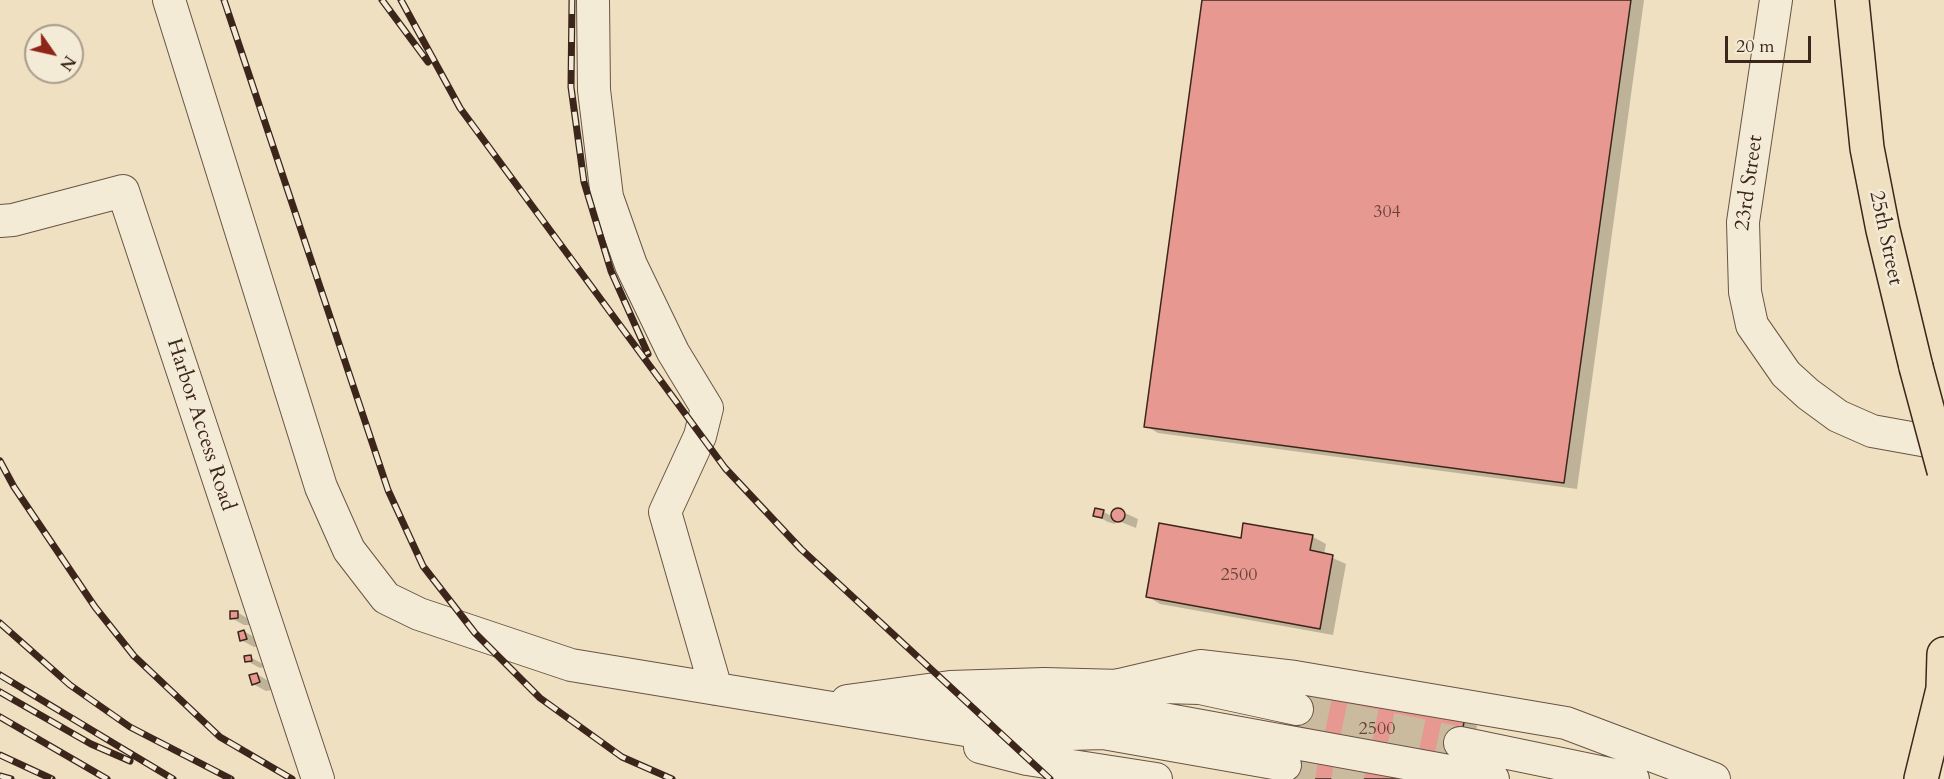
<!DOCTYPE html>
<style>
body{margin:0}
#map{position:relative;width:1944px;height:779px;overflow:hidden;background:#eee0c0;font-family:Cardo,serif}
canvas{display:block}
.north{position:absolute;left:24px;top:24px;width:60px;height:60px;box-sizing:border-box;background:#f4ebd6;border:2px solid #aa9c8c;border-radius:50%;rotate:124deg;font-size:16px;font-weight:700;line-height:24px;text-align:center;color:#3c261c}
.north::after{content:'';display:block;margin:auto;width:21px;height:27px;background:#8f2418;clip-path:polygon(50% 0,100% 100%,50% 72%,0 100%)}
.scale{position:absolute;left:1725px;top:36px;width:86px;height:27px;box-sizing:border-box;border:3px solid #3c261c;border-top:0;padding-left:8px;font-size:18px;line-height:21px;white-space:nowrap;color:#3c261c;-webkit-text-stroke:4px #f4ebd6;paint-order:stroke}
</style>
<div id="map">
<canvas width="1944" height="779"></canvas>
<div class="north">N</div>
<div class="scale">20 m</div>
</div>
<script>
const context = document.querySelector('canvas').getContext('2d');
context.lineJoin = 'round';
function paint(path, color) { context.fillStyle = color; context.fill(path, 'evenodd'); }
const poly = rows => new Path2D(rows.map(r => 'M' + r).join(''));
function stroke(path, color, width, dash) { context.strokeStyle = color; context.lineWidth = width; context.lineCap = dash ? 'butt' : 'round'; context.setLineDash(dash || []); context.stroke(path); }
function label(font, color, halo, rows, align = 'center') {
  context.font = font + ' Cardo,serif'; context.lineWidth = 5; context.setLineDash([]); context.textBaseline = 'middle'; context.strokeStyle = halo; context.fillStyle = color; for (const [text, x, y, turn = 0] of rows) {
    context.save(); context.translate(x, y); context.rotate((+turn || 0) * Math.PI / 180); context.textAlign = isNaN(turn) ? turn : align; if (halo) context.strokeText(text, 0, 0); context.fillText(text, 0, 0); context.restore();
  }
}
paint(poly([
 [1203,0,1644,0,1577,489,1158,433,1146,426],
 [1116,509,1138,519,1136,528,1116,520,1115,524,1108,522,1095,515,1104,512,1113,517],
 [1245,524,1313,537,1326,544,1324,554,1346,564,1333,635,1160,604,1147,596,1242,539],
 [237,612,250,620,251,625,244,625,231,618],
 [244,631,257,639,259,646,254,647,241,640],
 [250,657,263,664,264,667,260,668,247,661],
 [257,674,270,682,272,690,266,691,253,684],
 [1464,719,1477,726,1468,779,1284,779]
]), '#0003');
const building = poly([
 [1202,0,1631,0,1564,483,1144,427,1202,0],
 [1095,508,1104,510,1102,518,1093,516,1095,508],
 '1111 515a7 7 0 1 1 14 0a7 7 0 1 1-14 0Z',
 [1159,523,1241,538,1243,523,1313,535,1310,550,1333,555,1320,629,1146,597,1159,523],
 [230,611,238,611,238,618,230,619,230,611],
 [244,630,247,639,240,641,238,632,244,630],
 [251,655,252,661,245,662,244,656,251,655],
 [257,673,260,682,252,685,249,675,257,673],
 [1300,689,1465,717,1453,779,1283,779,1300,689]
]);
paint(building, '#e69891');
stroke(building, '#3c261c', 1.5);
stroke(poly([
 [1297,709,1460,743],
 [1285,765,1364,779]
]), '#cabb9f', 32, [32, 16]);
const minor = poly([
 [169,0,321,487,349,550,386,598,419,614,571,665,1002,736,1103,733,1285,765],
 [593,0,594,90,607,197,631,265,673,352,707,408,700,436,665,512,716,689],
 [1776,0,1743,222,1745,292,1752,325,1786,374,1808,394,1838,416,1872,431,1944,444],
 [0,221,13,220,123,191,318,779],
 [1115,686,1200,666,1295,677,1566,723,1714,779],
 [847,701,950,687,1044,684,1200,688,1297,709],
 [924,707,1108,709,1493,779],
 [1460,743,1633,779],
 [980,747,1027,759,1156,779]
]);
const major = poly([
 [1852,0,1867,148,1883,230,1916,367]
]);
const highway = poly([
 [1921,779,1943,689,1944,654]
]);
stroke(minor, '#685445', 34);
stroke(major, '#3c261c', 36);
stroke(highway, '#3c261c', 36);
stroke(minor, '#f4ebd6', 32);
stroke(major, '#eee0c0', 33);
stroke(highway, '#eee0c0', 33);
const rail = poly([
 [224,0,388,490,423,566,475,633,540,698,622,757,672,779],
 [382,0,428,62],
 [401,0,460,108,725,468,801,549,1050,779],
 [572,0,571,87,584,182,611,271,648,354],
 [0,461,14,487,95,607,134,656,220,737,292,779],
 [0,623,70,685,130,727,231,779],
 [0,675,173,779],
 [0,692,91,744,130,761],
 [0,717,107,779],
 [0,755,52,779],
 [0,776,11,779]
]);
stroke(rail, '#3c261c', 7);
stroke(rail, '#f4ebd6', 4.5, [14]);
const majorBridge = poly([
 [1916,367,1944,471]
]);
stroke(majorBridge, '#3c261c', 36, []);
stroke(majorBridge, '#eee0c0', 33);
label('18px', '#664239', null, [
 ["304",1387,213],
 ["2500",1239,576],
 ["2500",1377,730]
]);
label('21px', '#3c261c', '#f4ebd6', [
 ["23rd Street",1750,183,-82],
 ["25th Street",1885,238,78],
 ["Harbor Access Road",200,425,72]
]);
</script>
